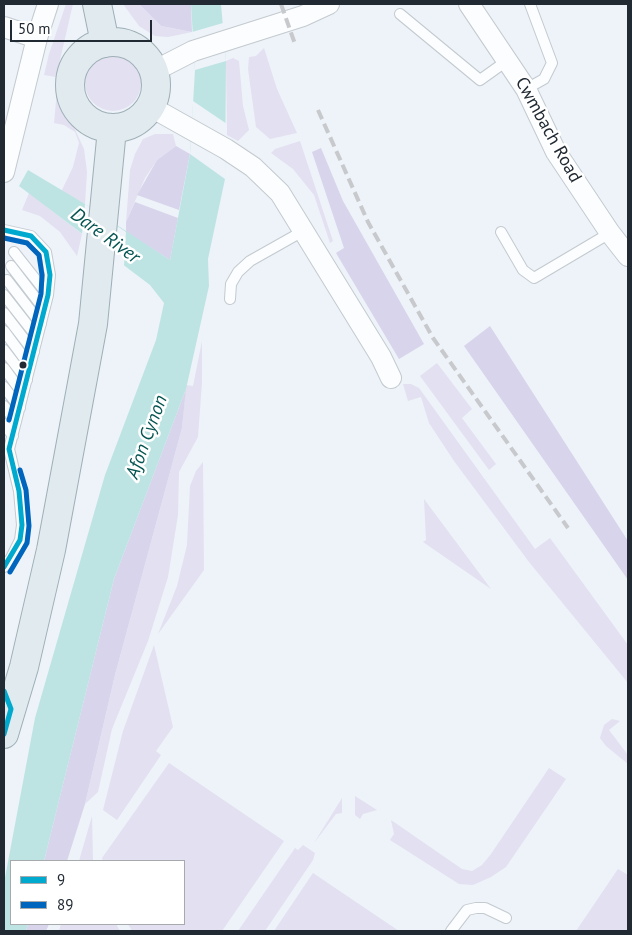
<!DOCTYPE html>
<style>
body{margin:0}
#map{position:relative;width:632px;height:935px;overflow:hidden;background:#edf3f8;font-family:"PT Sans",sans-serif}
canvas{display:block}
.frame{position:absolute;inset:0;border:5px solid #212a33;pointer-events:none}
.legend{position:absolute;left:10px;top:860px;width:175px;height:65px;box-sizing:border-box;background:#fff;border:1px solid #a6aaad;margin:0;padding:6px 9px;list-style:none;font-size:15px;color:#212a33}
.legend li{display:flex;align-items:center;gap:10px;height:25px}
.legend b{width:25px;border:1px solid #a6aaad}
.scale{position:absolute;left:10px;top:20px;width:142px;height:22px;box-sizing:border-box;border:2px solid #212a33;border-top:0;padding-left:6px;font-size:15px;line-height:18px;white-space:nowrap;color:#212a33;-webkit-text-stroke:4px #fff;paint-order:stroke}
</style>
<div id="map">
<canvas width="632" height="935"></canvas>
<div class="frame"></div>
<ul class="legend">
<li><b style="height:6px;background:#00a9ce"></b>9</li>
<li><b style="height:6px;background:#0065bd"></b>89</li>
</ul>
<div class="scale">50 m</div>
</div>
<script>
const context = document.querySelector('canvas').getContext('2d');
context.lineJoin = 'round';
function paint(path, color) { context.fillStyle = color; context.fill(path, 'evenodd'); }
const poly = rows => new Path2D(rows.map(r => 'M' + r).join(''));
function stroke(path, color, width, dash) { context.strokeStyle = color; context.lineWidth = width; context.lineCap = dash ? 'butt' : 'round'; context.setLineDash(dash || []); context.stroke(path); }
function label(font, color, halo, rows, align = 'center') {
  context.font = font + ' "PT Sans",sans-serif'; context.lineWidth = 5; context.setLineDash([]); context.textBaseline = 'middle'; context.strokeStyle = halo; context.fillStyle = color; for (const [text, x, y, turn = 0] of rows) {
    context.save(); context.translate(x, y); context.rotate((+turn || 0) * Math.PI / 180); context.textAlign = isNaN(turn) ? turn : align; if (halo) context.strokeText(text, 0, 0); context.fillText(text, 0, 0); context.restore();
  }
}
paint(poly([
 [66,4,73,4,56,77,44,75,49,54],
 [123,4,139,4,161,26,192,32,168,37,155,36,139,26],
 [264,48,277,89,297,133,270,139,256,127,248,69,249,57,256,56],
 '85 83a28 28 0 1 1 56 0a28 28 0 1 1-56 0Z',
 [233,58,239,61,243,106,249,130,238,141,227,135,226,61],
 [57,90,84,149,87,172,85,204,61,192,73,167,79,143,75,132,64,125,54,123],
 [155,134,173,134,176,146,157,160,145,178,126,222,130,170,135,154,143,139],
 [300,141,333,241,330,243,314,195,293,169,271,153,275,149],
 [29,193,82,234,77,256,60,232,40,216,22,210],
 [202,341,202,382,198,437,179,472,178,515,168,577,148,641,112,729,98,792,85,804,115,675,182,428,186,385,193,386],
 [437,363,472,409,462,418,496,464,489,470,420,376],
 [403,384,411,384,419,388,535,549,550,538,628,645,628,683,529,562,454,461,429,423,421,397,408,401],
 [203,462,204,570,158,634,177,586,187,545,190,486,196,471],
 [424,499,491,589,423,542,426,540],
 [154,645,173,727,156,751,161,755,117,820,103,810,123,731],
 [612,719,620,721,609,730,628,755,628,764,606,746,600,738,604,725],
 [169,763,284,841,222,931,132,931,128,924,184,924,184,861,103,861,102,858],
 [549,768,566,779,506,867,491,877,473,885,459,884,390,840,394,834,391,820,462,869,472,871,482,865,491,854],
 [355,796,377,810,363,814,360,819,355,815],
 [342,798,342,813,336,814,314,843],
 [92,816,93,861,79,861],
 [303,845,315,853,313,860,265,931,238,931,295,848,298,850],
 [618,869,628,875,628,931,576,931],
 [313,873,399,931,274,931],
 [61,924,116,924,120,931,59,931]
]), '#e3e0f1');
paint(poly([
 [139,4,191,4,192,32,161,26],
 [176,146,190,154,179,210,137,195,157,160],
 [321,148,343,201,424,344,399,359,336,253,344,248,312,152],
 [135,202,178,218,170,260,126,232,126,222],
 [490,326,628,541,628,580,464,346],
 [186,389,182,428,115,675,85,804,67,861,44,861,114,579],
 [28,924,49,924,46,931,26,931]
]), '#d8d4eb');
paint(poly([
 [191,4,221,4,226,61,225,179,208,259,209,286,186,389,114,579,44,861,11,861,11,924,28,924,26,931,4,931,4,883,35,718,105,475,156,340,164,303,150,285,19,186,28,170,85,204,170,260,190,154,195,70]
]), '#bde4e3');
paint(poly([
 [223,23,226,61,195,70,192,32],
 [193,101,227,124,225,179,190,154],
 [85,204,126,232,124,266,82,234]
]), '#edf3f8');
const lane = poly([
 [400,14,480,80,508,60],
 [526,89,544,79,552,63,530,4],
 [4,230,31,236,46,252,50,275,48,295,9,449,19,491,22,525,20,540,11,558,4,567],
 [501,232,523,270,534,278,610,233],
 [14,252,48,295],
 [11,266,44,309],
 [7,280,41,324],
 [4,295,37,337],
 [230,299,231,284,238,272,250,261,305,230],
 [4,313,34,352],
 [4,331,30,366],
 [4,350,27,380],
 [4,368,23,394],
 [4,387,20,408],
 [4,406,16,422],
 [4,424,13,436],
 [451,931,467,910,476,908,485,908,506,918]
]);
const street = poly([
 [469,4,526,89,556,152,610,233,628,256],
 [4,27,37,38],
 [154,71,193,51,303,16,329,4],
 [151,107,226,149,253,167,280,193,381,357,391,378],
 [4,172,37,38,48,4]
]);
const primary = poly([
 [97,4,105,43],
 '70 85a43 43 0 1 1 86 0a43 43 0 1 1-86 0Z',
 [4,734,24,667,51,550,93,324,112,129]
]);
stroke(lane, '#c3cad0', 12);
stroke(street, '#c3cad0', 22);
stroke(primary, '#9eafb7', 30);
stroke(lane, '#fcfdfe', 10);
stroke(street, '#fcfdfe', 20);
stroke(primary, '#e1eaee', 28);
stroke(poly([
 [281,4,295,44],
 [318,110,368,222,433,338,568,528]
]), '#c8c9cc', 4, [10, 5]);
stroke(poly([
 [4,230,31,236,46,252,50,275,48,295,9,449,19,491,22,525,20,540,4,567],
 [4,691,11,709,4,734]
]), '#00a9ce', 5);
stroke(poly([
 [4,238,27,243,39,255,42,275,41,294,9,420],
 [10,572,27,543,29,526,26,490,20,470]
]), '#0065bd', 5);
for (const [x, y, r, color] of [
 [23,365,4.5,"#212a33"]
]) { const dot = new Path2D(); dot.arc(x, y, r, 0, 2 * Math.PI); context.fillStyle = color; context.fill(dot); stroke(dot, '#fff', 2); }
label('18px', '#212a33', '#fff', [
 ["Cwmbach Road",548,130,61]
]);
label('italic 19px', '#045451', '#fff', [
 ["Dare River",105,236,36],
 ["Afon Cynon",147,437,-70]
]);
</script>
